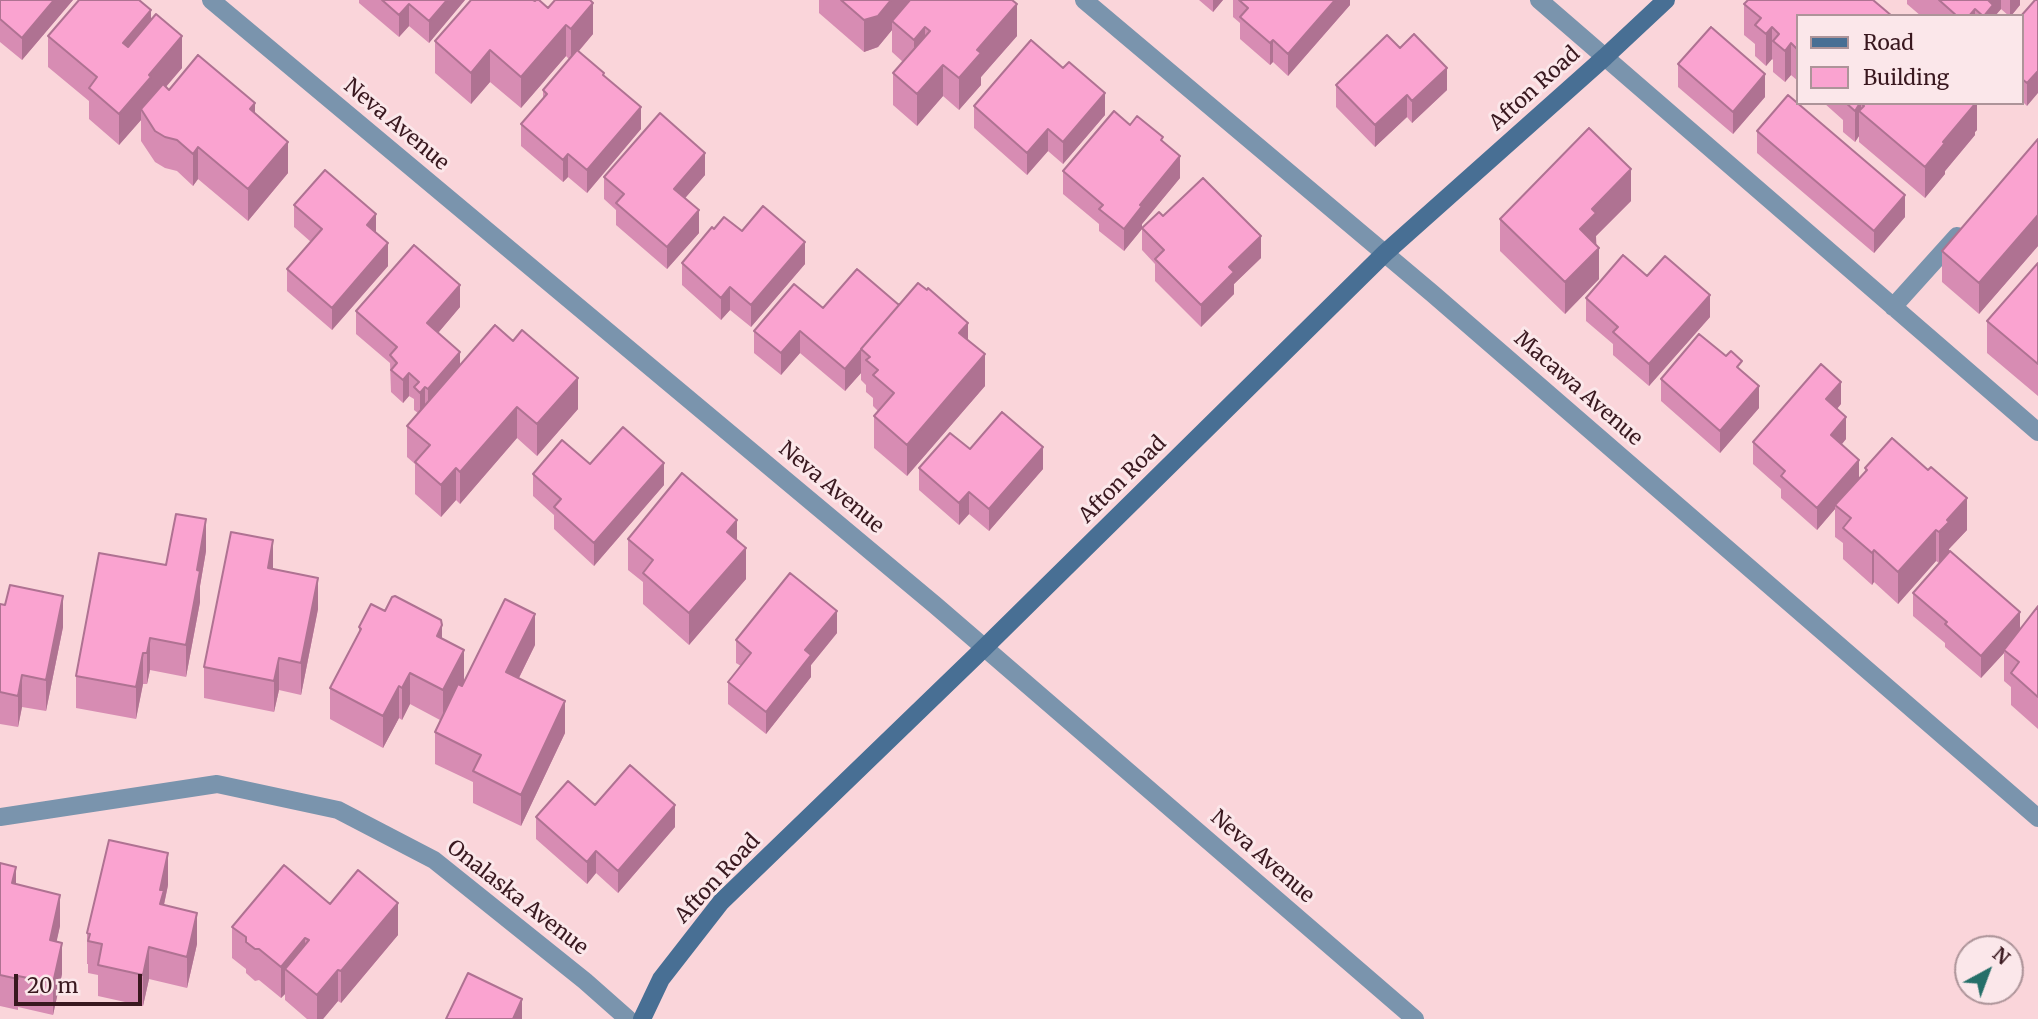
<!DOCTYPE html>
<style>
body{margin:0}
#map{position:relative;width:2038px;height:1019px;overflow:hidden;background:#fad5da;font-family:Merriweather,serif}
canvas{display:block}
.legend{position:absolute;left:1796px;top:14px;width:228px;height:91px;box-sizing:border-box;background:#fbe7ea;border:2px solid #ad9499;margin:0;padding:9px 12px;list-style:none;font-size:21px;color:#39181f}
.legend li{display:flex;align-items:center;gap:14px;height:35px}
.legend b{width:35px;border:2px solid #ad9499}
.north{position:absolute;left:1954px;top:935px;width:70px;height:70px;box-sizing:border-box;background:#fbe7ea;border:2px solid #ad9499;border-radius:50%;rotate:41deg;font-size:19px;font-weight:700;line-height:28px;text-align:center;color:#39181f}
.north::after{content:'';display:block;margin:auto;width:24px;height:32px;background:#256f69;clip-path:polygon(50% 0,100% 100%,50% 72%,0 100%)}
.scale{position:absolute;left:14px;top:974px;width:128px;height:32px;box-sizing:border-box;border:4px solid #39181f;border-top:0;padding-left:9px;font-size:21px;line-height:24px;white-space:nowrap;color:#39181f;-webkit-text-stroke:5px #fbe7ea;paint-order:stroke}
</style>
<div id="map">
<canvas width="2038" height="1019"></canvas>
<ul class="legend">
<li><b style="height:9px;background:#486f94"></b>Road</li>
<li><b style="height:19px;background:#faa3d0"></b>Building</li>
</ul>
<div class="north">N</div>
<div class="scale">20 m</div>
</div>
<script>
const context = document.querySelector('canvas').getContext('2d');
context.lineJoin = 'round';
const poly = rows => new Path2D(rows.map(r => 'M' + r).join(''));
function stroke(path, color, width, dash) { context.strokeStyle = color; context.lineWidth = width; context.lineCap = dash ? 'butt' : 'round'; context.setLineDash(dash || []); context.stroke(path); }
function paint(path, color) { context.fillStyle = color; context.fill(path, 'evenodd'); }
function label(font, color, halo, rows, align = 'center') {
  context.font = font + ' Merriweather,serif'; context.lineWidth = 6; context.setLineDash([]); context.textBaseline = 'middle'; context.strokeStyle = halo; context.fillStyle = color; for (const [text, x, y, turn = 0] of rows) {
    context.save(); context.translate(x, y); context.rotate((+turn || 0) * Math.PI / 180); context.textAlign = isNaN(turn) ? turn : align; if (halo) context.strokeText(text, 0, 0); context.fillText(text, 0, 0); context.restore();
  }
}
stroke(poly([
 [1539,0,2038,432],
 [1893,307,1957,236]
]), '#7a94ad', 18);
stroke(poly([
 [211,0,935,605,1415,1019],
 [1084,0,1433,294,2038,818],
 [0,817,217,784,338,810,434,860,585,981,628,1019]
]), '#7a94ad', 18);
stroke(poly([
 [642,1019,661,979,721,902,984,648,1385,253,1605,57,1666,0]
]), '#486f94', 18);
paint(poly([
 [0,0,73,0,22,60,0,42],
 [359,0,465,0,429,43,409,26,399,37,359,3],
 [819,0,1012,0,1017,36,981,77,981,85,959,110,943,96,917,126,893,105,893,73,903,62,892,52,892,30,878,47,864,52,819,13],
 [1199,0,1223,0,1213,12],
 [1233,0,1350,0,1350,5,1288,76,1273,62,1270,65,1240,39,1240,23,1233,17],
 [1907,0,2020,0,2020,5,2011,16,2009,16,2001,9,1995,16,1921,16,1907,4],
 [2035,0,2027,106,2022,101,2022,16],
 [1744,4,1798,16,1798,81,1791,75,1785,82,1773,72,1773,60,1772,59,1766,66,1755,56,1755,44,1744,35],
 [548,8,593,34,579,51,604,77,641,129,587,193,568,177,563,182,521,146,521,124,543,98,543,90,569,59,566,56,521,108,490,82,471,104,435,73,435,41],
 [151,20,182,68,166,87,169,90,255,113,288,173,248,221,198,179,193,186,177,171,165,168,155,162,141,141,141,120,119,145,89,119,89,101,48,67,48,36],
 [1400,48,1447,90,1412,123,1407,117,1375,147,1336,107,1336,85],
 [1678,64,1765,97,1733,134,1678,87],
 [1824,103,1977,103,1977,130,1975,132,1975,135,1945,171,1945,174,1925,198,1859,142,1859,136,1855,142,1843,132,1843,120],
 [974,106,1105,115,1063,164,1048,151,1027,175,974,128],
 [1130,125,1163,142,1180,178,1142,224,1142,229,1124,251,1099,231,1099,224,1063,194,1063,171],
 [1757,131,1905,217,1874,253,1757,153],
 [2038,139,2038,246,1979,314,1942,282,1942,251],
 [705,175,685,198,699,233,667,269,616,225,616,210,604,199,604,177],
 [1631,201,1596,236,1599,279,1565,314,1500,251,1500,219],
 [294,205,376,233,388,266,332,330,287,291,287,269,311,242,294,227],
 [1163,216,1261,258,1234,284,1234,294,1201,327,1155,281,1155,264,1142,250,1142,228],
 [714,229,805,264,751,327,730,310,721,320,682,285,682,263],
 [2038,263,2038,396,1987,353,1987,321],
 [1647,276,1710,317,1649,386,1613,355,1613,344,1586,321,1586,298],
 [899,305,968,340,985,386,907,476,874,448,874,416,878,411,873,406,873,398,866,392,866,385,861,380,861,373,845,391,800,353,781,375,754,353,754,331,823,308],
 [460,307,438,333,460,365,578,409,537,456,517,438,460,504,456,500,441,517,415,494,415,464,407,457,407,426,418,413,414,410,414,399,409,396,403,403,391,392,390,363,356,334,356,311],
 [1742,371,1759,408,1720,453,1661,401,1661,379],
 [1841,404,1837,409,1846,439,1842,444,1859,478,1865,473,1865,468,1967,530,1949,549,1949,553,2020,629,2038,606,2038,729,2011,705,2011,687,2004,681,2004,653,1981,678,1945,647,1945,643,1913,616,1913,593,1939,563,1936,561,1898,604,1874,582,1872,585,1843,559,1843,543,1835,537,1835,509,1817,530,1781,498,1781,489,1753,464,1753,442],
 [970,449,1043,469,989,531,969,514,959,525,919,490,919,468],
 [590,464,664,485,594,566,554,529,554,515,533,496,533,474],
 [628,539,737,540,746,579,689,645,643,604,643,582,628,570],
 [206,551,200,586,200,602,186,677,150,670,147,684,143,684,136,719,76,708,76,676,166,565],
 [273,569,318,609,301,695,279,690,274,712,204,698,204,667],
 [0,604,63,627,46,711,22,707,18,727,0,724],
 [359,627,442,639,464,681,535,645,519,678,565,733,521,826,473,803,473,782,435,764,435,732,440,720,410,704,402,720,399,718,383,748,330,719,330,688,359,633],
 [837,633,811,665,811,677,766,734,728,704,728,682,741,666,736,663,736,640],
 [595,805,675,827,618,893,596,873,587,884,536,839,536,817],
 [0,863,16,884,60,926,56,942,62,974,53,1015,18,1007,18,1010,0,1006],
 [168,885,164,905,197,944,187,988,149,979,143,1006,98,996,98,975,88,973,88,964,87,964,87,933],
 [330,904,398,935,341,1003,338,1001,323,1019,307,1019,285,1000,285,994,281,998,259,980,255,981,246,973,246,969,232,958,232,927]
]), '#d78cb3');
paint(poly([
 [54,0,73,0,22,60,22,38],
 [447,0,465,0,429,43,429,21],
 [891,0,918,0,892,21,892,30,878,47,864,52,864,20],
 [1213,0,1223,0,1213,12],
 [1335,0,1350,0,1350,5,1288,76,1288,54],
 [1985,0,2001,0,2001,9,1995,16,1984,16],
 [2010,0,2020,0,2020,5,2011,16,2010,16],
 [593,3,593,34,571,60,571,29],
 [409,4,409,26,399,37,399,15],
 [1017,4,1017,36,981,77,981,85,959,110,959,78,977,50],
 [1975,9,1975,16,1969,16],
 [151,10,151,41,123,74,123,43],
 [566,25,566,56,521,108,521,77],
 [925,27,925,58,914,71,914,40],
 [1772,27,1772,59,1766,66,1766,34],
 [182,36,182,68,151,104,141,109,141,120,119,145,119,114,149,75],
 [1273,40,1273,62,1270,65,1270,43],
 [1791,43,1791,75,1785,82,1785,51],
 [490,50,490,82,471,104,471,73],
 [943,65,943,96,917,126,917,94],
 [1447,68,1447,90,1412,123,1412,101],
 [2038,71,2038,93,2027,106,2027,83],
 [1765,74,1765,97,1733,134,1733,112],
 [1105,93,1105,115,1063,164,1063,142],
 [1407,95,1407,117,1375,147,1375,125],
 [255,103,255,135,250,109],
 [1861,103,1861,112,1859,111,1859,136,1855,142,1855,111],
 [1973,103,1977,103,1977,130,1975,132,1975,135,1945,171,1945,174,1925,198,1925,167,1943,142],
 [641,107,641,129,587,193,587,170],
 [1048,129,1048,151,1027,175,1027,153],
 [288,142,288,173,248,221,248,189],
 [198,147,198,179,193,186,193,154],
 [705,153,705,175,674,211,674,189],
 [568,154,568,177,563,182,563,160],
 [1180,156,1180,178,1142,224,1142,229,1124,251,1124,229,1140,205],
 [1631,169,1631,201,1596,236,1596,245,1580,229,1592,209],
 [1905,195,1905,217,1874,253,1874,231],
 [699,210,699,233,667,269,667,247],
 [376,214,376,236,367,225],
 [2038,215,2038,246,1979,314,1979,283],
 [1261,236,1261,258,1234,284,1234,294,1201,327,1201,305,1229,267],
 [805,242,805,264,751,327,751,305],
 [388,243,388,266,332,330,332,308],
 [1599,248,1599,279,1565,314,1565,282],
 [460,285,460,307,427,346,427,323],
 [730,287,730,310,721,320,721,298],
 [1710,295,1710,317,1649,386,1649,364],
 [968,323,968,354,959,333],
 [800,331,800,353,781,375,781,353],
 [861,351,861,373,845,391,845,369],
 [460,352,460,374,428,412,428,389],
 [985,354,985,386,907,476,907,445],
 [409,373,409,396,403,403,403,380],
 [578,378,578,409,537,456,537,424],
 [1841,382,1841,404,1826,421,1826,399],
 [1759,386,1759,408,1720,453,1720,431],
 [425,387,425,410,420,416,420,393],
 [517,407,517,438,460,504,460,472],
 [1846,417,1846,439,1831,457,1831,435],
 [1043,447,1043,469,989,531,989,509],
 [1859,460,1859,482,1835,505,1835,509,1817,530,1817,508],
 [664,463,664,485,594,566,594,543],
 [456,468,456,500,441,517,441,485],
 [969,492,969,514,959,525,959,503],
 [1967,498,1967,530,1949,549,1949,553,1939,564,1939,532,1947,520],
 [206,519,206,551,200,586,200,602,186,677,186,645,197,570],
 [737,520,737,552,727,532],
 [1936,530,1936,561,1898,604,1898,572],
 [273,540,273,571,268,568],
 [746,548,746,579,689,645,689,613],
 [1874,550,1874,582,1872,585,1872,553],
 [318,578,318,609,301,695,301,663],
 [63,596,63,627,46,711,46,680],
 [837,611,837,633,811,665,811,677,766,734,766,712,805,650],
 [2020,612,2020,634,2004,650,2004,653,1981,678,1981,656],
 [535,614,535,645,506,704,506,672],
 [442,625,442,657,437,636],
 [150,638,150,670,147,684,147,653],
 [464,650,464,682,443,721,443,690],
 [143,653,143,684,136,719,136,687],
 [279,658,279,690,274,712,274,681],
 [410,673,410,704,402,720,402,688],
 [22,675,22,707,18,727,18,696],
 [399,686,399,718,383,748,383,716],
 [565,701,565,733,521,826,521,795],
 [675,805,675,827,618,893,618,871],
 [596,851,596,873,587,884,587,862],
 [168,853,168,885,164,904,164,922,160,936,160,890],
 [16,867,16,898,12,883],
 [60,895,60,926,50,972,50,940],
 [398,903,398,935,341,1003,341,971],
 [197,913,197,944,187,988,187,957],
 [305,938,305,969,285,969,285,994,281,998,281,967],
 [62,943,62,974,53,1015,53,983],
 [149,947,149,979,143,1006,143,975],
 [338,970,338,1001,323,1019,317,1019,317,995],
 [522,999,522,1019,513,1019]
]), '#af7292');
const building = poly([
 [0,0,54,0,22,38,0,19,0,0],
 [79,0,139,0,151,10,123,43,128,47,156,14,182,36,149,75,151,77,119,114,89,88,97,77,48,36,79,0],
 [382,0,447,0,429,21,409,4,399,15,382,0],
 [471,0,533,0,535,1,536,0,539,0,548,8,555,0,590,0,593,3,571,29,566,25,521,77,490,50,471,73,435,41,471,0],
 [841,0,891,0,878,16,864,20,841,0],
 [910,0,1012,0,1017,4,977,50,981,53,959,78,943,65,917,94,893,73,930,31,925,27,914,40,892,21,910,0],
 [1239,0,1335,0,1288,54,1273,40,1270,43,1240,17,1248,8,1239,0],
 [1748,0,1873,0,1892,16,1798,16,1798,50,1791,43,1785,51,1773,41,1779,34,1772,27,1766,34,1755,25,1761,18,1744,4,1748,0],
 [1939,0,1988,0,1993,5,1984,16,1983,16,1975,9,1969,16,1957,16,1939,0],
 [2035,0,2038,0,2038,71,2027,83,2022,79,2022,16,2021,16,2035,0],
 [1711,27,1765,74,1733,112,1678,64,1711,27],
 [1414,34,1447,68,1412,101,1407,95,1375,125,1336,85,1387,35,1400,48,1414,34],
 [1031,40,1063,68,1069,62,1105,93,1063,142,1048,129,1027,153,974,106,1031,40],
 [577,50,604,73,603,75,641,107,587,170,568,154,563,160,521,124,547,94,543,90,577,50],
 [198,55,255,103,250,109,288,142,248,189,198,147,193,154,177,140,165,137,155,131,141,109,163,84,169,90,198,55],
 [1788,95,1905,195,1874,231,1757,131,1788,95],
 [1846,103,1860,103,1855,111,1846,103],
 [1861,103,1974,103,1975,104,1943,142,1945,143,1925,167,1859,111,1864,106,1861,103],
 [1114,111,1130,125,1137,116,1163,137,1161,140,1180,156,1140,205,1142,206,1124,229,1099,209,1103,205,1063,171,1114,111],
 [660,113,705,153,674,189,699,210,667,247,616,203,624,194,604,177,660,113],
 [1589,128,1631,169,1592,209,1596,213,1580,229,1599,248,1565,282,1500,219,1589,128],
 [2038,139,2038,215,1979,283,1942,251,2038,139],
 [325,170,376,214,367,225,388,243,332,308,287,269,322,229,294,205,325,170],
 [1203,178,1261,236,1229,267,1234,272,1201,305,1155,259,1164,250,1142,228,1159,212,1163,216,1203,178],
 [763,206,805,242,751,305,730,287,721,298,682,263,712,227,714,229,724,217,742,231,763,206],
 [414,245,460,285,427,323,460,352,428,389,425,387,420,393,414,387,419,382,409,373,403,380,391,370,397,363,390,355,397,347,356,311,414,245],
 [1623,255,1647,276,1665,256,1710,295,1649,364,1613,332,1618,327,1586,298,1623,255],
 [2038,263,2038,364,1987,321,2038,263],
 [857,269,899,305,861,349,861,350,845,369,800,331,781,353,754,331,794,284,823,308,857,269],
 [918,283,927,290,928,288,968,323,959,333,985,354,907,445,874,416,894,393,873,375,878,370,866,360,870,357,861,349,918,283],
 [495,325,513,341,522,330,578,378,537,424,517,407,460,472,456,468,441,485,415,462,430,445,407,426,495,325],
 [1699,334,1726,356,1731,351,1742,361,1737,367,1759,386,1720,431,1661,379,1699,334],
 [1821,364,1841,382,1826,399,1846,417,1831,435,1859,460,1817,508,1781,476,1785,471,1753,442,1821,364],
 [1002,412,1043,447,989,509,969,492,959,503,919,468,950,433,970,449,1002,412],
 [623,427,664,463,594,543,554,507,561,499,533,474,562,440,590,464,623,427],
 [1892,438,1928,470,1931,467,1967,498,1947,520,1949,522,1939,532,1936,530,1898,572,1874,550,1872,553,1843,528,1851,518,1835,505,1867,470,1865,468,1892,438],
 [682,473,737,520,727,532,746,548,689,613,643,573,653,560,628,539,682,473],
 [176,514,206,519,197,570,200,571,186,645,150,638,147,653,143,653,136,687,76,676,99,553,166,565,176,514],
 [231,532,273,540,268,568,318,578,301,663,279,658,274,681,204,667,231,532],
 [1950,551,2020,612,1981,656,1945,624,1947,622,1913,593,1950,551],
 [790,573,837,611,805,650,811,655,766,712,728,682,751,653,736,640,790,573],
 [10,585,63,596,46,680,22,675,18,696,0,692,0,604,5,605,10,585],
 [395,596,441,620,442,625,437,636,464,650,443,690,410,673,402,688,399,686,383,716,330,688,361,629,359,627,371,604,385,611,392,597,395,596],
 [505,599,535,614,506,672,565,701,521,795,473,771,481,755,435,732,458,684,462,686,505,599],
 [2038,606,2038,697,2011,673,2019,662,2004,650,2038,606],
 [630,765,675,805,618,871,596,851,587,862,536,817,568,781,595,805,630,765],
 [109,840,168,853,160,890,164,890,160,904,197,913,187,957,149,947,143,975,98,965,102,944,88,941,90,934,87,933,109,840],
 [0,863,16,867,12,883,60,895,50,940,62,943,53,983,18,976,18,979,0,975,0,863],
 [284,865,330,904,358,870,398,903,341,971,338,970,317,995,285,969,309,940,305,938,281,967,259,949,255,949,246,942,246,937,232,927,284,865],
 [468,973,522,999,513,1019,446,1019,468,973]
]);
paint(building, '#faa3d0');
stroke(building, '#af7292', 2);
label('21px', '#39181f', '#fbe7ea', [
 ["Afton Road",1535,89,-42],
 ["Neva Avenue",396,125,40],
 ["Macawa Avenue",1578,389,41],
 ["Afton Road",1123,480,-45],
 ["Neva Avenue",831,488,40],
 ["Neva Avenue",1262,857,41],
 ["Afton Road",718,879,-47],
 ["Onalaska Avenue",517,898,38]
]);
</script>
